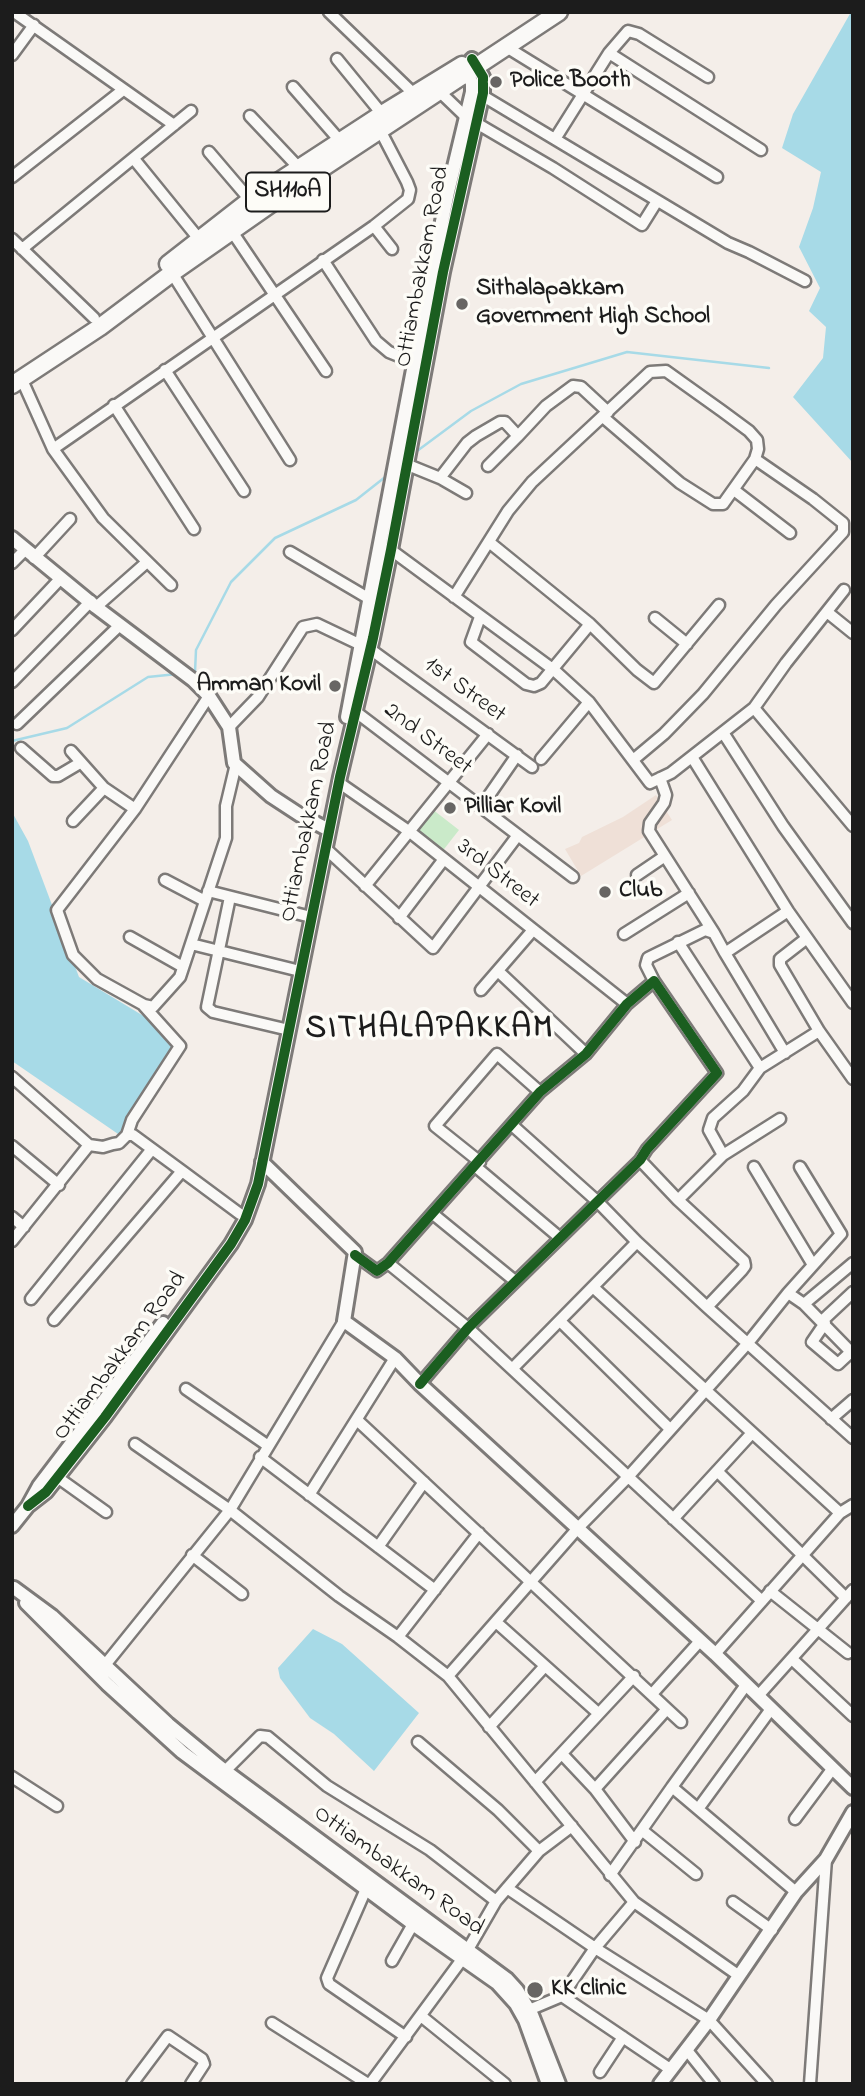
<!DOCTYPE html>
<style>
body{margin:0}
#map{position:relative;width:865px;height:2096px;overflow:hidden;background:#f4eee9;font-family:"Indie Flower",sans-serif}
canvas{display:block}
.frame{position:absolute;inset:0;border:14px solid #1c1c1c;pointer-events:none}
</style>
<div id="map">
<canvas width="865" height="2096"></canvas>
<div class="frame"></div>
</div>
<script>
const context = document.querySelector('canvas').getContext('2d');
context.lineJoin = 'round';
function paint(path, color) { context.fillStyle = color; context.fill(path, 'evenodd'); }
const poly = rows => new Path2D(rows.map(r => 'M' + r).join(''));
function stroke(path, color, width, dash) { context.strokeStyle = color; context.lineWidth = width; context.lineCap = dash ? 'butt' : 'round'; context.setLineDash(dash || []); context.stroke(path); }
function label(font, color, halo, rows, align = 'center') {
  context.font = font + ' "Indie Flower",sans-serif'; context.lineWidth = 7; context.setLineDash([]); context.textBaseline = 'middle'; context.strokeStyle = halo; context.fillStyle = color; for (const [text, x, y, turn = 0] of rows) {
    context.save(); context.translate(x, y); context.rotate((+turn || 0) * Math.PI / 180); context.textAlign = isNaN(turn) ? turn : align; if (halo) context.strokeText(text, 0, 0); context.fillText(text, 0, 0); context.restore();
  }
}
paint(poly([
 [656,795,672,820,581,876,565,849,579,843,582,837,623,817]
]), '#efe0d7');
paint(poly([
 [432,809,459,830,441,853,412,830]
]), '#caeac9');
paint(poly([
 [851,12,853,12,853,463,793,397,823,358,826,327,809,311,820,288,799,247,813,208,821,172,782,148,793,114],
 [12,812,28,841,79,977,185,1041,121,1136,12,1061],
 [313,1629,342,1644,419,1713,374,1771,334,1734,310,1718,280,1678,278,1668]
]), '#a7dae7');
stroke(poly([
 [413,454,471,411,521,384,627,352,769,368],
 [190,673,195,672,196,650,231,582,275,538,356,500,389,474],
 [12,741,67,728,148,677,177,674]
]), '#a7dae7', 2.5);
const minor = poly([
 [14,12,174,125],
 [329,12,414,94],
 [508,48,717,177],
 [609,53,761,150],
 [12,55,34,25],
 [337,59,382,114],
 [293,87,341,142],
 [440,92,466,117,553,168,642,225,657,201],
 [483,96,728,243,749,252,805,281],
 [250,116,300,169],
 [555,139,609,53,628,31,639,34,708,77],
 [209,152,250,200],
 [134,159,199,239],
 [12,177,123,90],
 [374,226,392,249],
 [229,227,326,371],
 [12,239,94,318],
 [22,249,191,111],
 [323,260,376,341,389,352,414,362],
 [172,273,290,460],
 [165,370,244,491],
 [22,380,53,449,103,518,171,585],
 [114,405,194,529],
 [53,449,374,226,408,199,410,190,407,182,380,130],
 [408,465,440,478,466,493],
 [488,466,518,436],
 [440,478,467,443,476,436,500,422,505,422,518,436,546,406,573,386,581,387,608,412],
 [734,490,790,533],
 [489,542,590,624,637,670,654,683,719,605],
 [386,549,391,550,554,670,589,702,650,783,671,773,754,708,786,663,844,590],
 [290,552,368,598],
 [34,558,70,519],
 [12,563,26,549],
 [454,597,508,511,532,482,650,372,666,371,722,411,749,431,757,440,758,449,755,459,723,504,713,504,680,483,603,417],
 [96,607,147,562],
 [827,612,853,633],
 [480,617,471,642,526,684,534,686,541,683,590,624],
 [655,618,687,644],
 [12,630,61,578],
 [370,649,532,767],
 [12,682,91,601],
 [209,696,135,809,57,910,73,955,97,979,144,1005,153,1007,180,977,226,838,226,806,236,764],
 [754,708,853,826],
 [356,712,573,877],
 [17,724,120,625],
 [229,727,258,697,303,627,317,624,359,644],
 [724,734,783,826,853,923],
 [21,748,53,776,58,776,80,763],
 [71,751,104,788,135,809],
 [692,757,788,911,853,1003],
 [541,759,589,702],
 [633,760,664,734,703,694,776,605,843,532,843,523,813,499,755,459],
 [660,778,666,795,664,803,650,823,649,831,714,933],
 [338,782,410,832,627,1004],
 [481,807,517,755],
 [73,821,104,788],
 [325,848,433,948,518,835],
 [637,875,665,856],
 [165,880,205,901],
 [365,886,488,734],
 [208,891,311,917],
 [230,897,207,1007,213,1012,289,1030],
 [399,918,444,859],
 [624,934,689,893],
 [130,937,183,967],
 [807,938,780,959,780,965,819,1031,853,1079],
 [678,942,760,1068],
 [191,944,300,971],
 [498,971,586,1054],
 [654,981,646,965,648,958,705,930,714,933,725,953],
 [481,990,533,930],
 [785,1053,725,953,788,911],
 [12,1077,89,1145,12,1241],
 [512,1125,598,1202,637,1242,707,1307,853,1438],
 [127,1135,132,1120,180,1046,144,1006],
 [12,1146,59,1185],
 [723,1155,780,1119],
 [640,1160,678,1200,744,1261,745,1266,742,1270,707,1307],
 [480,1162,435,1126,497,1054,540,1092],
 [476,1167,559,1237],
 [754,1167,813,1265],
 [182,1171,240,1214],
 [678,1200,723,1155,709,1130,713,1118,743,1091,760,1068,819,1031],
 [433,1214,515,1281],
 [12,1217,24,1227],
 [355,1255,377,1271,388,1263,540,1092,586,1054,627,1004,654,981,717,1073,647,1149,640,1160,468,1328,420,1384],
 [388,1263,468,1328,762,1601],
 [594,1288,840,1513],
 [788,1293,841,1234,800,1167],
 [31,1299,152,1149],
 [804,1304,851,1352],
 [54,1320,182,1171,133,1135,127,1135,119,1143,113,1144,103,1147,89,1145],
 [560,1321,670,1429],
 [822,1321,853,1292],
 [825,1323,812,1342,838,1364,853,1350],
 [512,1369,637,1242],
 [186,1389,267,1445],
 [831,1419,853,1400],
 [357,1420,667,1709,595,1789,635,1842],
 [135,1444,230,1510,339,1596,398,1637,448,1676,634,1902,738,1975],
 [260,1457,435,1590],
 [717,1471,846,1598],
 [57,1477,106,1512],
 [309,1495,395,1358],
 [673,1519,752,1433],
 [378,1547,424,1482],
 [192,1555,242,1594],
 [770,1591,848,1653],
 [496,1622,598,1713],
 [398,1637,479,1533],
 [715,1654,840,1513,853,1505],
 [792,1659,853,1716],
 [105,1665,230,1510,344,1321],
 [448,1676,578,1528,628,1477,748,1343,788,1293,804,1304,853,1263],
 [652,1694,700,1641],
 [758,1696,853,1590],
 [667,1709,681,1722],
 [489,1727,545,1666],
 [418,1742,498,1810,539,1851],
 [562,1754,595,1789],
 [225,1771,260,1736,268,1737,327,1786,430,1850,496,1901],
 [12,1777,57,1806],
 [535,1782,634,1676],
 [672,1787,746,1685],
 [698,1809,771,1709],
 [795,1819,833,1768],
 [643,1831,696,1874],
 [610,1875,672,1787,796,1892],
 [507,1888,595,1948,709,2020,767,2084],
 [366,1889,327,1978,329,1984,406,2037],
 [733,1902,772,1930],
 [392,1961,413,1924],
 [562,1996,670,2069],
 [524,2012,562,1996,595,1948,634,1902],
 [421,2016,505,2084],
 [272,2023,368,2084],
 [686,2049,714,2084],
 [600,2072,623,2037],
 [132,2084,168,2036,202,2059,204,2064,191,2084],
 [370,2084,463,1958,496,1901,539,1851,572,1826],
 [810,2084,826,1859]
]);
const tertiary = poly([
 [12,538,96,607,193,680,209,696,229,727,234,763,271,796,300,815,329,830],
 [347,717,430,280,448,192,472,92,472,83,463,65],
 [262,1162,355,1252,344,1321,395,1358,420,1384,715,1654,853,1788],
 [28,1506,46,1492,105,1417,231,1244,245,1220,258,1184,340,777,373,638,391,550,443,272,483,93,483,77,472,59],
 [12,1526,28,1506,39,1486,163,1323],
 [14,1588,52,1616,168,1724,220,1767,507,1979,517,1990,532,2015,559,2084],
 [26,1603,107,1684,182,1752,413,1924,497,1983,516,2004,525,2020,548,2084],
 [660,2084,709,2020,796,1892,826,1859,853,1812]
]);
const primary = poly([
 [168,264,250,200,382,114,462,65],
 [12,385,100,327,172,273,315,173,559,12]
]);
stroke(minor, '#7d7a78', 15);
stroke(tertiary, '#7d7a78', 18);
stroke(primary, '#7d7a78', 21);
stroke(minor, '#faf9f7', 10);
stroke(tertiary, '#faf9f7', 12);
stroke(primary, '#faf9f7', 16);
stroke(poly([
 [355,1255,377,1271,388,1263,540,1092,586,1054,627,1004,654,981,717,1073,647,1149,640,1160,468,1328,420,1384],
 [28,1506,46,1492,105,1417,231,1244,245,1220,258,1184,340,777,373,638,391,550,443,272,483,93,483,77,472,59]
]), '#1b5e20', 10);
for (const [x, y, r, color] of [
 [496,82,7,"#686664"],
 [462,304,7,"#686664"],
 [335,686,7,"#686664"],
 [450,808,7,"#686664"],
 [605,892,7,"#686664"],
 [535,1990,9,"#686664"]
]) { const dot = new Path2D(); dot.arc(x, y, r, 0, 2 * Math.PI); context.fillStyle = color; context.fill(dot); stroke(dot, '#fdfcf7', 2.5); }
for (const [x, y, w] of [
 [288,192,84]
]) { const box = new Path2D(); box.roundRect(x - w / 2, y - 19.5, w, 39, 5); context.fillStyle = '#fdfcf7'; context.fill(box); stroke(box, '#1c1c1c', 2); }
label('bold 23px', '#1c1c1c', null, [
 ["SH110A",288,192]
]);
label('bold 24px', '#1c1c1c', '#fdfcf7', [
 ["Police Booth",510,82],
 ["Sithalapakkam",476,290],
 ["Government High School",476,318],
 ["Amman Kovil",321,686,"right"],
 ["Pilliar Kovil",464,808],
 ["Club",619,892],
 ["KK clinic",551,1990]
], 'left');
label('24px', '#1c1c1c', '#fdfcf7', [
 ["Ottiambakkam Road",424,267,-79],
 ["1st Street",464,691,36],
 ["2nd Street",427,740,37],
 ["Ottiambakkam Road",310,822,-78],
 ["3rd Street",497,875,38],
 ["Ottiambakkam Road",121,1357,-53],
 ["Ottiambakkam Road",398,1872,36]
]);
context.letterSpacing = '2px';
label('bold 32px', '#1c1c1c', '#fdfcf7', [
 ["SITHALAPAKKAM",430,1031]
]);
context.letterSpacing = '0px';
</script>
